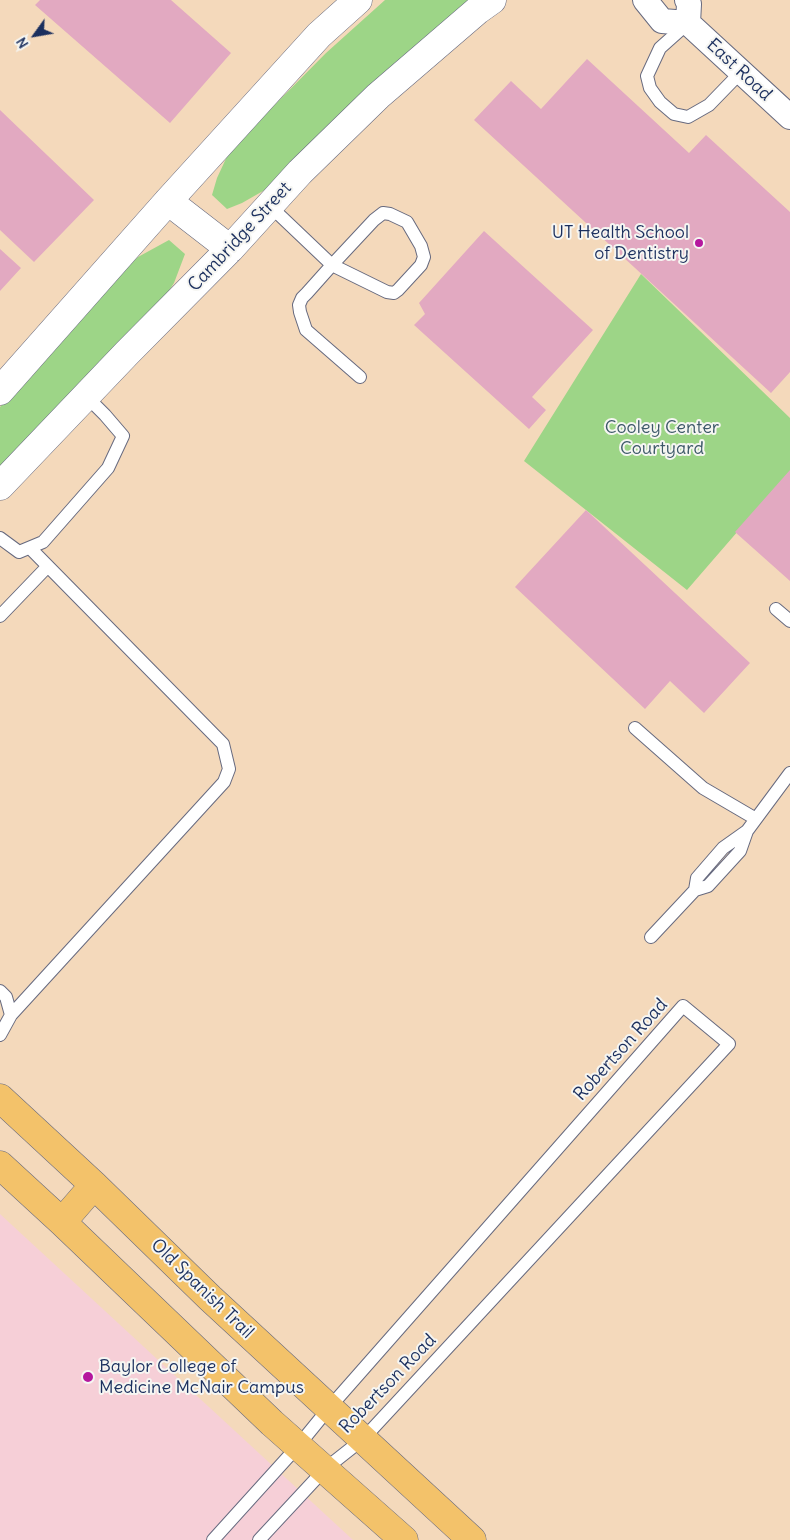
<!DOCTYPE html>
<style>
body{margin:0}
#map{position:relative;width:790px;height:1540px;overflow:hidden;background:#f4d9bb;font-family:Delius,sans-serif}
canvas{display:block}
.north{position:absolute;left:10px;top:10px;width:50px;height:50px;-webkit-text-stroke:4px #f6f6f2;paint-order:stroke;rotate:238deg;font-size:14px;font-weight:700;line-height:20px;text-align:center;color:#1b2f5e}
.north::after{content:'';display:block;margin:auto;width:18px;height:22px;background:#1b2f5e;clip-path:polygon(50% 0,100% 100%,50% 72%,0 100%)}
</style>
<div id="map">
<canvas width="790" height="1540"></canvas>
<div class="north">N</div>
</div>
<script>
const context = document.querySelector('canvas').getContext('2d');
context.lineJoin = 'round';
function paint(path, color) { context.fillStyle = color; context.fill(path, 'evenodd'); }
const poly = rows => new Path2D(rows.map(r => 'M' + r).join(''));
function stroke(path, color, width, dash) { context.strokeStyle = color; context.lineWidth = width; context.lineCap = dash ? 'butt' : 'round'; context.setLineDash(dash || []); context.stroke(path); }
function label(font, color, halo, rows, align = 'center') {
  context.font = font + ' Delius,sans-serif'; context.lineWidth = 4; context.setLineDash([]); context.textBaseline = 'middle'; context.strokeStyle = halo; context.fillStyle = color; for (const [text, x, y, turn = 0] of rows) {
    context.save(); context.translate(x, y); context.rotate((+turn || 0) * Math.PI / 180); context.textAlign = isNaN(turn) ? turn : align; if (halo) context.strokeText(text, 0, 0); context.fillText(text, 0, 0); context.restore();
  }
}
paint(poly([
 [0,1214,353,1540,0,1540]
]), '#f6cfd7');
paint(poly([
 [385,0,469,0,436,28,369,87,270,187,242,203,227,209,212,195,217,178,230,150,326,53],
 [169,240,185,254,174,283,165,297,0,471,0,407,119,274,138,257],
 [641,274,790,418,790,471,687,590,524,461]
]), '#9dd587');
paint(poly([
 [40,0,171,0,231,53,170,123,35,5],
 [587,59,689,153,706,135,790,212,790,372,771,393,474,120,511,81,541,109],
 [0,110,94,200,34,262,0,230],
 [484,231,593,330,532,397,546,410,529,429,414,325,425,314,419,303],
 [0,249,21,268,0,291],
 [790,470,790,581,735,532],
 [586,510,750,663,704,713,670,681,645,709,515,587]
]), '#e2a9c1');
const service = poly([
 [688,23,660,48,647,76,650,88,660,102,674,114,688,117,709,105,741,72],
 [270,206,332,265,387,292,394,293,398,290,421,265,424,257,421,246,407,222,390,214,383,213,374,220,332,265,307,293,302,298,299,305,300,312,306,330,360,377],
 [0,538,19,552,43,542,108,468,123,436,105,415,86,396],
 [776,609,790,621],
 [0,616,48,566],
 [635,728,703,788,756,819],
 [695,890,697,878,723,848,747,831],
 [651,937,695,890,708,886,740,851,747,831,790,773],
 [0,991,6,997,11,1015,0,1035],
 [11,1015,224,782,229,769,223,744,30,548],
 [213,1540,298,1446,329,1408,683,1006,729,1044,363,1439,325,1469,259,1540]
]);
const minor = poly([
 [645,0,662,21,688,23,790,117],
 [687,0,689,4,688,23]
]);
const tertiary = poly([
 [168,201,230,249],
 [0,391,168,201,319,35,358,0],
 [0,486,127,353,230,249,300,172,378,96,478,10,492,0]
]);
const primary = poly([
 [0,1098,94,1185,210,1298,472,1540],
 [0,1165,62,1222,272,1423,404,1540],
 [62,1222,94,1185]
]);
stroke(service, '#676a7f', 14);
stroke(minor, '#676a7f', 26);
stroke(tertiary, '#676a7f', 29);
stroke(primary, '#676a7f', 29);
stroke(service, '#fff', 12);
stroke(minor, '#fff', 24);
stroke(tertiary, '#fff', 28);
stroke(primary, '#f3c26a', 28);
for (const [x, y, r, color] of [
 [699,243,5,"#b5179e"],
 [88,1377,6,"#b5179e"]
]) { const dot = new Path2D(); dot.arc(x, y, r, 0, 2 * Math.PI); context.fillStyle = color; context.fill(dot); stroke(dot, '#f6f6f2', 2); }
label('18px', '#1b2f5e', '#f6f6f2', [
 ["East Road",739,70,43],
 ["Cambridge Street",240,237,-47],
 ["Robertson Road",621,1050,-48],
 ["Old Spanish Trail",202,1289,44],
 ["Robertson Road",388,1384,-46]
]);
label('18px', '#1b2f5e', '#f6f6f2', [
 ["UT Health School",689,233],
 ["of Dentistry",689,254],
 ["Baylor College of",99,1367,"left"],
 ["Medicine McNair Campus",99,1388,"left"]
], 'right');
label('18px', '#3c5868', '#f6f6f2', [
 ["Cooley Center",662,428],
 ["Courtyard",662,449]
]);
</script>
